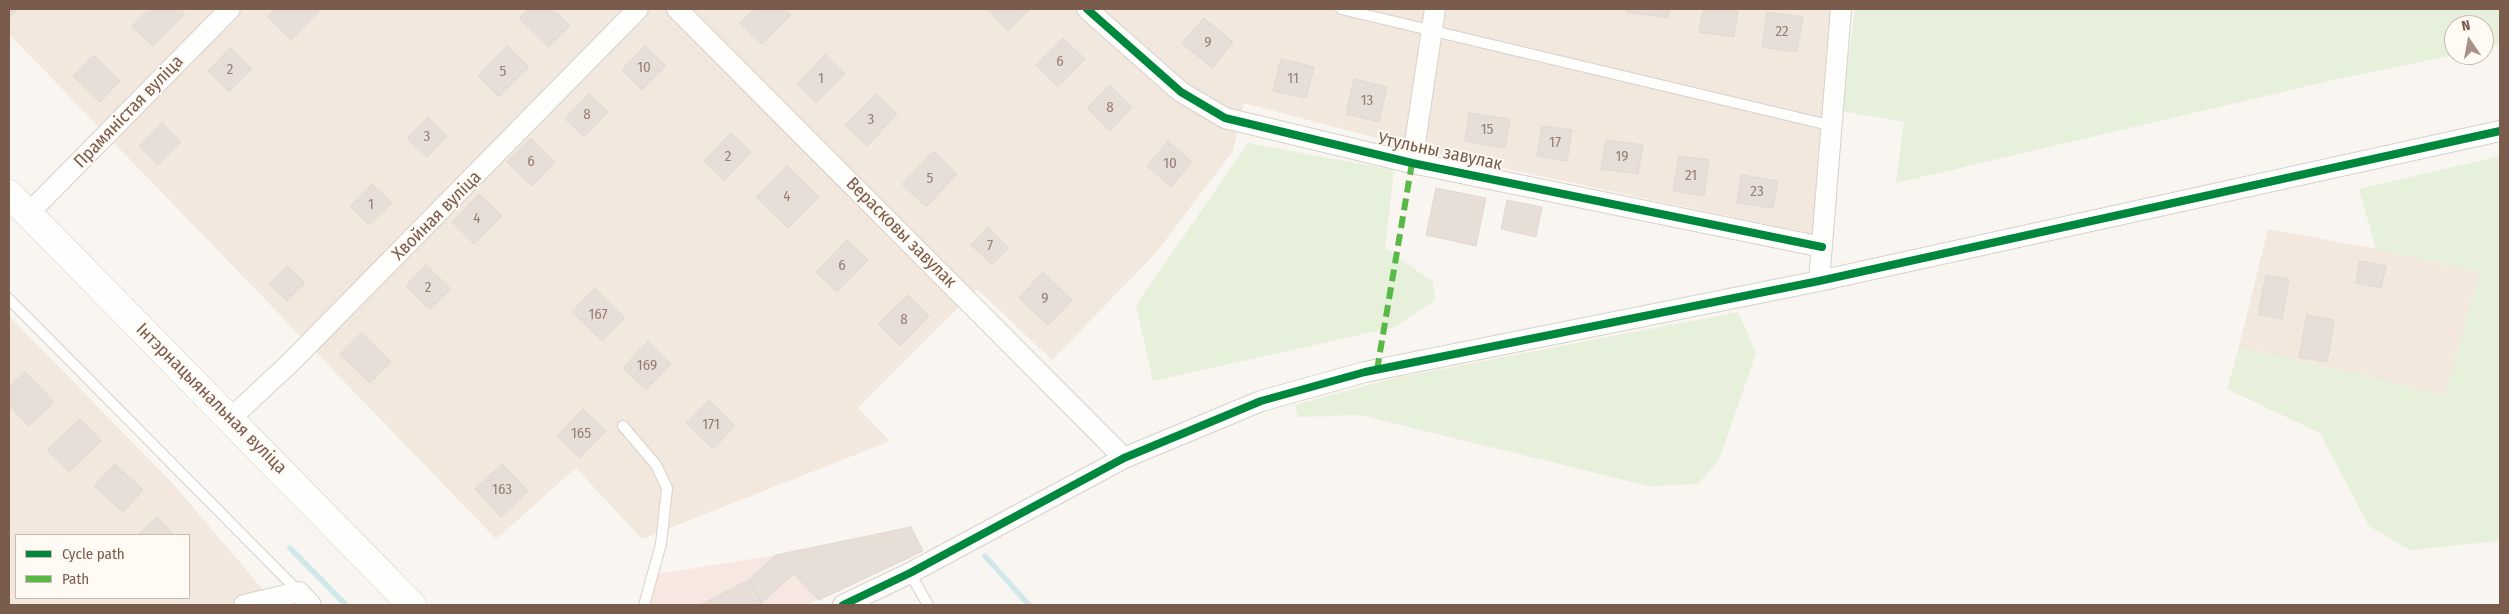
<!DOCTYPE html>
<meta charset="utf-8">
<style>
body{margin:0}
#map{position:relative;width:2509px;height:614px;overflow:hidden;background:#f9f5f0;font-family:"Fira Sans Condensed",sans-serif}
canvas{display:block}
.frame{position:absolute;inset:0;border:10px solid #7a5c4d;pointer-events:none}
.legend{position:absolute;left:15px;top:534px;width:175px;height:65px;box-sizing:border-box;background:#fffaf3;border:1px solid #cabbb1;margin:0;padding:6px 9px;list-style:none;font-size:15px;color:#7a5c4d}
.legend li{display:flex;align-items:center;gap:10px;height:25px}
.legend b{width:25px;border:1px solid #cabbb1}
.north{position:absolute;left:2444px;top:15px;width:50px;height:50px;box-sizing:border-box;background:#fffaf3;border:1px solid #cabbb1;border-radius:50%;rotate:348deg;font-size:14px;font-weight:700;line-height:20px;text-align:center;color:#7a5c4d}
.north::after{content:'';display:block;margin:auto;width:18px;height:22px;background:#a69286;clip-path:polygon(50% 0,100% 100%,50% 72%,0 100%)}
</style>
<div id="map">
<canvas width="2509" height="614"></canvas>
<div class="frame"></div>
<ul class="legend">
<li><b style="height:6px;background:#00873e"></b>Cycle path</li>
<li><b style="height:6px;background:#58b947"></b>Path</li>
</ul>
<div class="north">N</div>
</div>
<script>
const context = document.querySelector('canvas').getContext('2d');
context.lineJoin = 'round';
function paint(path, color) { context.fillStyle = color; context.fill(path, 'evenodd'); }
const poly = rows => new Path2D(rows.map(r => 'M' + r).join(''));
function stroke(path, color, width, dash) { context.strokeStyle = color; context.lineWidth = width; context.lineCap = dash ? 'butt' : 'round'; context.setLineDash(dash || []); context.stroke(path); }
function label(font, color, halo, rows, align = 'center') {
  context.font = font + ' "Fira Sans Condensed",sans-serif'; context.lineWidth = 4; context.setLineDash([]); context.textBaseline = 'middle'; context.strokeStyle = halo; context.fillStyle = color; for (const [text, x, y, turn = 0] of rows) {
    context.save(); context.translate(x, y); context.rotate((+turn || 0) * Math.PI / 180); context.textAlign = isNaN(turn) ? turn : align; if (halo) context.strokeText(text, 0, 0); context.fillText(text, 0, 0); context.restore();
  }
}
paint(poly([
 [9,9,1831,9,1812,234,1433,153,1244,103,1233,151,1155,254,1052,360,977,289,858,408,890,441,642,539,576,468,496,539,9,34],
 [2268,229,2376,249,2480,272,2445,395,2239,347],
 [9,316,175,486,276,605,9,605],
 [16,535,189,535,189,598,16,598]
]), '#f2e8de');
paint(poly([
 [911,527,923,551,807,605,650,605,658,574,776,555]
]), '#f6e8e1');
paint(poly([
 [1855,9,2500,9,2500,45,2484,48,2484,25,2454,25,2454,55,2329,81,1896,183,1904,122,1842,111],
 [1248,143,1394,170,1385,248,1433,282,1435,300,1395,327,1153,381,1136,305],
 [2500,156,2500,541,2410,550,2369,526,2320,433,2227,389,2239,347,2445,395,2480,272,2376,249,2359,189],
 [1738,312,1756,353,1719,460,1698,484,1649,486,1360,415,1298,417,1295,405,1390,379]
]), '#e7f0db');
stroke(poly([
 [290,548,346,605],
 [985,556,1029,605]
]), '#d0e8ea', 5.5);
const building = poly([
 [9,9,18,9,10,17,9,9],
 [149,9,179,9,185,14,153,46,132,26,149,9],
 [275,9,317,9,319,11,291,40,268,17,275,9],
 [529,9,553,9,570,26,549,47,519,18,529,9],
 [754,9,784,9,791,15,762,44,740,23,754,9],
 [987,9,1028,9,1029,10,1008,31,987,9],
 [1627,9,1670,9,1668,18,1626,12,1627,9],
 [1703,9,1738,9,1734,37,1699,32,1703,9],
 [1767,12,1803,17,1797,52,1762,47,1767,12],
 [1204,18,1233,42,1212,68,1182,43,1204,18],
 [1063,38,1085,59,1058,87,1036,65,1063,38],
 [507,46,529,67,499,97,478,76,507,46],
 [645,46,666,66,642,90,622,70,645,46],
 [230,48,252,69,229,92,208,71,230,48],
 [94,55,120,81,100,102,73,76,94,55],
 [825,55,845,74,816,103,797,84,825,55],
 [1281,59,1314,67,1306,98,1273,91,1281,59],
 [1354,79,1387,87,1379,122,1346,114,1354,79],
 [1110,85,1132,107,1110,131,1087,108,1110,85],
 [589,94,608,112,584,137,565,119,589,94],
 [876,94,897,114,867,146,845,125,876,94],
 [1469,113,1510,119,1505,148,1465,141,1469,113],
 [428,117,447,136,427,157,407,138,428,117],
 [162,123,181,142,158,165,139,146,162,123],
 [1542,126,1572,130,1567,161,1537,156,1542,126],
 [731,133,751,152,724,181,704,161,731,133],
 [531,138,555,162,532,186,507,162,531,138],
 [1606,140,1643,145,1638,174,1601,169,1606,140],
 [1168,141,1192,162,1171,187,1147,166,1168,141],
 [934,151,957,174,926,207,902,184,934,151],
 [1679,156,1709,160,1704,196,1673,191,1679,156],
 [787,166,819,197,788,228,756,197,787,166],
 [1741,175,1778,181,1773,208,1737,203,1741,175],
 [372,184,392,203,369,225,350,206,372,184],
 [1436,188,1486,198,1476,246,1426,235,1436,188],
 [479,194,502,216,474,244,452,222,479,194],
 [1507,200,1542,207,1536,237,1501,229,1507,200],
 [988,227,1009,248,992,265,971,245,988,227],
 [847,240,868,260,837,292,816,272,847,240],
 [2360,261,2386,266,2381,288,2356,283,2360,261],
 [426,265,451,289,430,310,406,286,426,265],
 [287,266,305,283,287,301,269,284,287,266],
 [1043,272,1072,300,1048,325,1019,298,1043,272],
 [2266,275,2289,279,2282,319,2258,314,2266,275],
 [595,288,625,318,602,341,572,312,595,288],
 [908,295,929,316,900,346,878,324,908,295],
 [2307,315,2334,320,2327,362,2299,357,2307,315],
 [361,333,391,362,370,383,340,354,361,333],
 [648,341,671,364,646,390,623,368,648,341],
 [25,372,54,402,29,426,9,405,9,387,25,372],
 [709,400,735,426,713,449,686,423,709,400],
 [583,409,606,431,579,458,557,436,583,409],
 [80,419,101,441,69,472,47,450,80,419],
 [115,464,143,490,123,512,94,486,115,464],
 [502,464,528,491,501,517,475,489,502,464],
 [157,517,174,535,138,535,157,517],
 [911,527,923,551,819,600,776,555,911,527],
 [776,555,794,574,761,603,749,580,776,555],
 [749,580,762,605,700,605,749,580]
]);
paint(building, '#e6ded7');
stroke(building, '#e2d8d2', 1);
const service = poly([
 [1341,9,1833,126],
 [9,299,299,592],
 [623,426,656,465,667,488,661,544,644,605],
 [910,573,928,605]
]);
const minor = poly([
 [677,9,1124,458],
 [1087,9,1181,92,1225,118,1412,163,1822,247],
 [1412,163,1435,9],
 [28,214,230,9],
 [1819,281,1841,9],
 [231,418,290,363,638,9],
 [244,605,299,592,311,605],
 [843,605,910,573,1124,458,1261,401,1365,372,1819,281,2500,131]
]);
const secondary = poly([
 [9,194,412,605]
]);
stroke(service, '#d7d1cb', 12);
stroke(minor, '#d7d1cb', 22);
stroke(secondary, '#d9d2cb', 29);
stroke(service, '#fefefd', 10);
stroke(minor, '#fefefd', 20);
stroke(secondary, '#fefefd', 28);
stroke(poly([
 [1377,370,1412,163]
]), '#58b947', 6, [12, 6]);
stroke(poly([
 [1087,9,1181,92,1225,118,1412,163,1822,247],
 [843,605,910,573,1124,458,1261,401,1365,372,1819,281,2500,131]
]), '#00873e', 8);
label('15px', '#977e72', null, [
 ["22",1782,32],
 ["9",1208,43],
 ["6",1060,62],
 ["10",644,68],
 ["2",230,70],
 ["5",503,72],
 ["1",821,79],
 ["11",1293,79],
 ["13",1367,101],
 ["8",1110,108],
 ["8",587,115],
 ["3",871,120],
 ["15",1487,130],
 ["3",427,137],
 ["17",1555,143],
 ["2",728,157],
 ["19",1622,157],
 ["6",531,162],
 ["10",1170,164],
 ["21",1691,176],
 ["5",930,179],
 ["23",1757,192],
 ["4",787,197],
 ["1",371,205],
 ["4",477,219],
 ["7",990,246],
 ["6",842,266],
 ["2",428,288],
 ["9",1045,299],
 ["167",598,315],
 ["8",904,320],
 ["169",647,366],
 ["171",711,425],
 ["165",581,434],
 ["163",502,490]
]);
label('18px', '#7a5c4d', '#fffaf3', [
 ["Прамяністая вуліца",129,112,-46],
 ["Утульны завулак",1440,152,12],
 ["Хвойная вуліца",437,216,-45],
 ["Верасковы завулак",901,233,45],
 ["Інтэрнацыянальная вуліца",211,399,45]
]);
</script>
